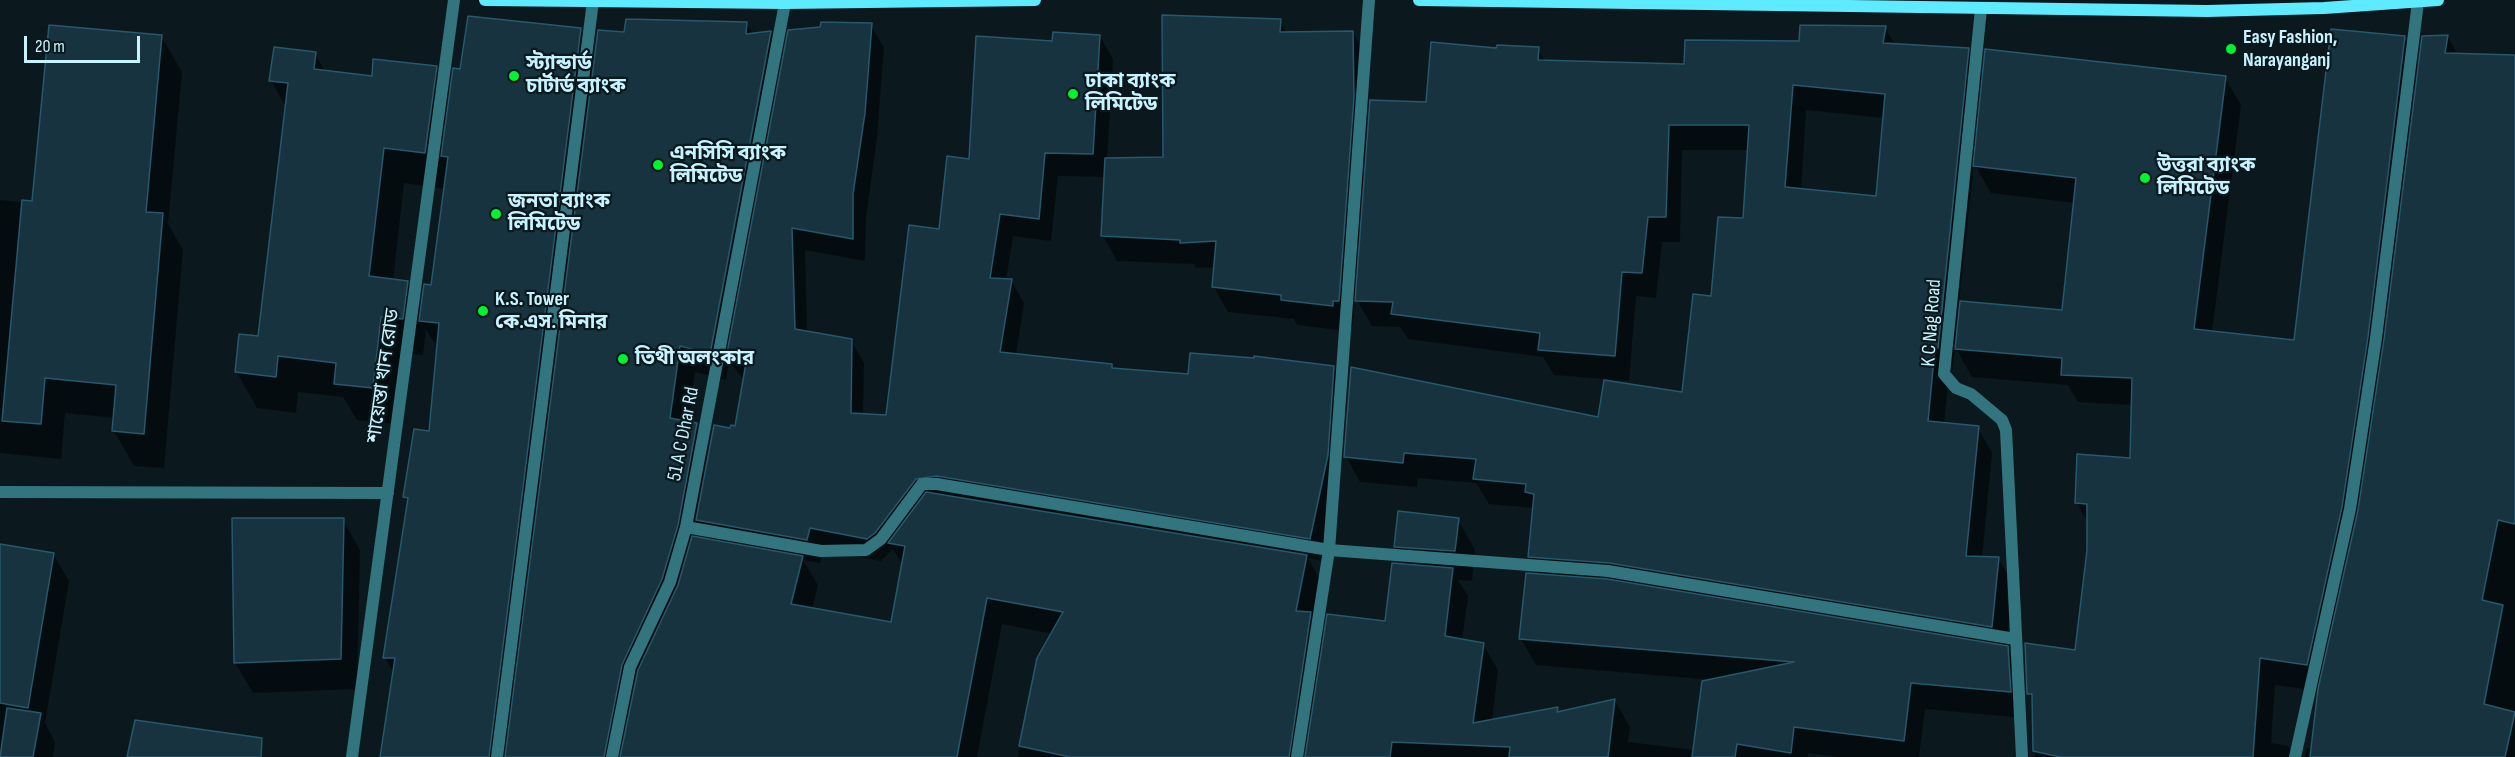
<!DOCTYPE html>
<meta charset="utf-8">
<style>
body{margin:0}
#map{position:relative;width:2515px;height:757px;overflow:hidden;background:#0b181d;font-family:"Sofia Sans Condensed",sans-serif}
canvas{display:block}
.scale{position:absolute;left:24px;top:36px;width:116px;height:27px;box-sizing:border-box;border:3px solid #c7f3ff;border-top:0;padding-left:8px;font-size:18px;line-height:21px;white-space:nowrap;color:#c7f3ff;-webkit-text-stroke:4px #0b181d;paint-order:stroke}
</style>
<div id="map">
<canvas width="2515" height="757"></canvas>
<div class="scale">20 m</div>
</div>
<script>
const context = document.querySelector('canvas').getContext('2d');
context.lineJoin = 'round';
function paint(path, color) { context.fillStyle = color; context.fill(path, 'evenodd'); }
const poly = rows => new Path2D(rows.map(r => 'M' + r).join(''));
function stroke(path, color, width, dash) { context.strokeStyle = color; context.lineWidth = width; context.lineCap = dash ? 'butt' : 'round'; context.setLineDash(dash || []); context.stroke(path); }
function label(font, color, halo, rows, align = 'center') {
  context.font = font + ' "Sofia Sans Condensed","Noto Sans Bengali",sans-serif'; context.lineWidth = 4.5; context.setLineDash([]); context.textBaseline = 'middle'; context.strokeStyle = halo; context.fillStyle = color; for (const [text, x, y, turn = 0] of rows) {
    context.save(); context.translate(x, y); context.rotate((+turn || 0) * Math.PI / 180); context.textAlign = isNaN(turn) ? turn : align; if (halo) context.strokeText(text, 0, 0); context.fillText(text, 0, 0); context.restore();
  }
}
paint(poly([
 [1280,21,1287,34,1353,32,1367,57,1367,123,1427,103,1498,50,1538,49,1545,62,1685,66,1885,27,1895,45,1968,49,1984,77,2225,78,2241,105,2212,332,2296,342,2404,38,2420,65,2448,37,2458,55,2501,56,2515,53,2515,757,2305,757,2307,748,2313,749,2320,691,2275,685,2271,743,2288,746,2295,757,2035,757,2034,702,2029,693,2076,651,2088,550,2088,523,2077,503,2131,459,2132,405,2078,402,2068,385,1972,377,1955,347,1952,373,1949,373,1944,424,1978,428,1992,453,1982,558,1998,558,2013,584,2006,647,2023,674,2025,718,1925,709,1919,757,1839,757,1808,753,1808,757,1306,757,1313,707,1293,757,1018,757,1039,659,1053,634,1002,624,977,757,661,757,614,742,611,757,382,757,394,673,385,658,408,503,404,497,431,433,438,348,426,330,423,355,401,353,393,424,357,420,343,397,298,392,296,413,257,408,236,371,259,338,286,107,271,80,315,54,325,71,373,77,436,68,451,94,461,70,580,29,596,56,625,34,746,23,753,34,770,33,785,57,871,25,884,48,877,137,866,218,865,261,805,250,807,332,851,340,864,363,863,415,887,417,940,231,971,160,1054,43,1100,36,1113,59,1107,159,1165,159],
 [764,60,767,60,710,361,708,361],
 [1806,110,1884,118,1877,197,1801,190],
 [1682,150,1749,150,1744,219,1712,298,1683,394,1599,419,1346,456,1360,482,1417,487,1418,478,1476,483,1489,504,1534,508,1529,556,1540,576,1521,639,1536,665,1712,680,1694,750,1628,742,1630,727,1615,701,1559,713,1557,708,1492,721,1498,670,1483,644,1462,640,1468,596,1458,580,1472,581,1475,550,1458,520,1395,546,1407,566,1386,623,1325,640,1315,622,1322,583,1308,558,1323,561,1347,390,1333,367,1189,376,1114,370,1111,366,1016,355,1024,303,1011,280,1006,280,1013,236,1051,241,1058,176,1106,177,1103,236,1117,261,1194,264,1196,268,1215,267,1214,287,1228,312,1294,319,1297,325,1347,331,1347,326,1353,326,1355,297,1372,326,1400,327,1408,339,1543,357,1554,375,1629,381,1636,296,1656,298,1662,242,1680,242],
 [1974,163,1991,193,2075,203,2063,312,1959,302],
 [404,183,445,189,432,286,422,309,407,283,393,281],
 [729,360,744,381,736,427,711,449,696,424,688,423,695,372,726,380],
 [699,523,709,541,696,539],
 [893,549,903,566,892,624,812,609,818,585,803,560,820,563,823,550,881,561],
 [161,36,182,72,168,224,183,250,164,468,134,466,114,431,115,418,65,413,61,459,0,453,0,200,34,203],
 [343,520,360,550,357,689,253,693,235,663],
 [0,545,53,554,69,581,45,723,55,742,53,757,0,757]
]), '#0007');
const building = poly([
 [1162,15,1281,19,1280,32,1353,31,1354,97,1339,301,1333,301,1333,306,1281,300,1281,295,1212,287,1216,241,1180,243,1180,240,1101,236,1105,158,1163,157,1162,15],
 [468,16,581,28,489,757,380,757,395,658,383,658,408,498,403,497,414,429,429,431,439,323,419,321,424,284,431,285,448,157,441,156,453,68,460,69,468,16],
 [626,19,747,22,746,34,771,31,710,354,680,346,670,418,697,423,678,525,662,579,622,665,604,757,505,757,598,30,624,32,626,19],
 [821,22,872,23,865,113,853,194,853,239,792,228,795,329,852,339,851,413,886,415,909,225,939,229,947,156,969,159,976,36,1052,41,1053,32,1100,35,1093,154,1045,153,1039,219,1000,214,990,278,1012,279,1000,352,1112,364,1112,368,1188,374,1190,353,1254,358,1254,356,1334,366,1328,455,1310,539,937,476,916,479,875,533,867,539,810,528,807,540,696,520,714,425,730,428,731,425,735,426,746,363,726,358,788,30,820,27,821,22],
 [49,25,162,35,146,212,163,213,144,434,112,431,116,385,45,378,41,424,2,421,22,200,32,201,49,25],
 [1800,25,1886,26,1883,43,1969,48,1938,348,1935,348,1928,421,1979,426,1966,556,1999,557,1992,627,1609,563,1528,557,1534,494,1525,492,1526,484,1473,479,1476,459,1404,453,1403,463,1344,457,1351,367,1598,417,1604,380,1682,392,1693,294,1711,296,1718,217,1743,218,1749,125,1669,125,1666,217,1648,217,1642,273,1622,272,1615,356,1538,350,1540,333,1391,314,1393,302,1355,301,1370,100,1426,102,1431,42,1496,48,1497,45,1539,47,1538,60,1684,64,1685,40,1799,41,1800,25],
 [1793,85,1885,94,1876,196,1785,187,1793,85],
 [2331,29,2405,36,2368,337,2342,507,2307,665,2260,658,2253,757,2060,757,2033,751,2032,694,2027,694,2025,643,2075,650,2087,550,2087,504,2075,503,2077,454,2130,458,2132,378,2061,375,2062,358,1955,349,1960,301,2062,310,2076,178,1973,166,1985,49,2226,76,2194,329,2294,340,2331,29],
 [2448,35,2445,53,2515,55,2515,524,2498,520,2482,600,2503,605,2484,704,2515,712,2505,757,2310,757,2318,689,2358,510,2384,339,2422,36,2448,35],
 [274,47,316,52,314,69,372,76,373,59,437,66,425,153,384,148,369,276,408,281,403,319,381,317,373,388,334,384,336,363,278,356,276,377,235,372,239,334,258,336,288,83,269,81,274,47],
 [926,492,1307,555,1296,611,1311,612,1289,757,1070,757,1019,746,1037,658,1063,612,987,598,957,757,620,757,638,670,678,585,692,536,803,556,791,604,891,622,905,546,888,543,926,492],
 [1398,511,1459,518,1455,551,1394,547,1398,511],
 [232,518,344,518,341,659,234,663,232,518],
 [0,544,54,553,28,708,0,703,0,544],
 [1392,563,1453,568,1445,636,1484,643,1473,723,1558,707,1557,712,1615,699,1608,757,1509,757,1510,747,1392,742,1390,757,1305,757,1327,614,1385,621,1392,563],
 [1526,573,1607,579,2008,646,2011,692,1911,683,1904,741,1794,727,1791,753,1737,744,1735,757,1692,757,1702,681,1794,662,1519,639,1526,573],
 [7,708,41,713,33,757,0,757,7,708],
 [135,720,262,738,261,757,127,757,135,720]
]);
paint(building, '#16333f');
stroke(building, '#27586c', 1.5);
stroke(poly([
 [1981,9,1944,374,1956,388,1971,394,2002,420,2006,430,2022,757],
 [0,492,388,493],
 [686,527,821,551,866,550,881,539,922,484,937,484,1329,550,1608,571,2015,639],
 [352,757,454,0],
 [497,757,593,1],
 [612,757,630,667,670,582,686,527,785,3],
 [1297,757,1329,550,1369,0],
 [2295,757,2350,509,2376,338,2418,2]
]), '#33757f', 12);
stroke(poly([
 [485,0,785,3,1035,0],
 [1419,0,2207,11,2324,8,2438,0]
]), '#5eebff', 12);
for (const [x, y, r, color] of [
 [2231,49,6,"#00f230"],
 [514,76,6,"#00f230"],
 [1073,94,6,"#00f230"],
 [658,165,6,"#00f230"],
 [2145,178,6,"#00f230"],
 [496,214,6,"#00f230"],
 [483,311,6,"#00f230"],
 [623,359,6,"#00f230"]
]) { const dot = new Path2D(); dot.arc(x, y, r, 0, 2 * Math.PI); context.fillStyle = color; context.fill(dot); stroke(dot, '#0b181d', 2); }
label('bold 20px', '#c7f3ff', '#0b181d', [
 ["Easy Fashion,",2243,38],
 ["Narayanganj",2243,61],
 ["স্ট্যান্ডার্ড",526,64],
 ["চার্টার্ড ব্যাংক",526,87],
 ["ঢাকা ব্যাংক",1085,82],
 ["লিমিটেড",1085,105],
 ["এনসিসি ব্যাংক",670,154],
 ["লিমিটেড",670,177],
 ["উত্তরা ব্যাংক",2157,166],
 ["লিমিটেড",2157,189],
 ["জনতা ব্যাংক",508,202],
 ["লিমিটেড",508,225],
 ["K.S. Tower",495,300],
 ["কে.এস. মিনার",495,323],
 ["তিথী অলংকার",635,359]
], 'left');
label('20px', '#c7f3ff', '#0b181d', [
 ["K C Nag Road",1932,323,-86],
 ["শায়েস্তা খান রোড",384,376,-82],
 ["51 A C Dhar Rd",684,434,-79]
]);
</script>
